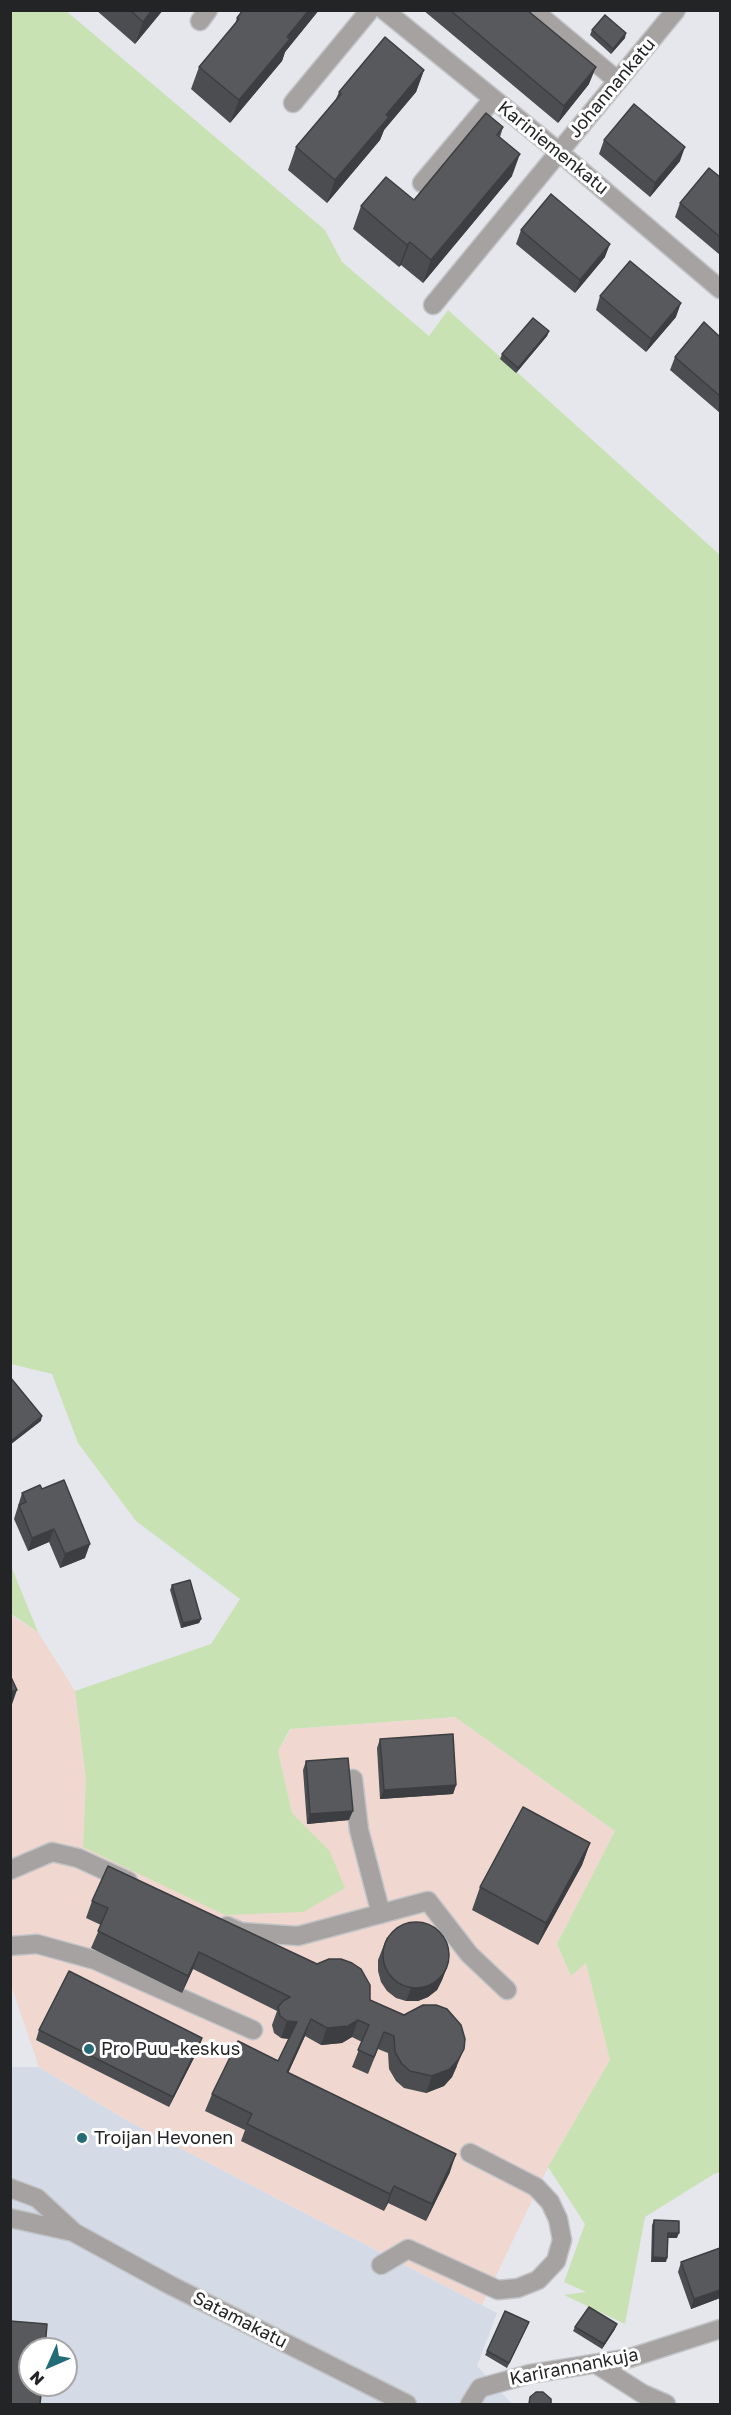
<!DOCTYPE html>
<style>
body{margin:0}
#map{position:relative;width:731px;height:2415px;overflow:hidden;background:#e5e7ec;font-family:"Golos Text",sans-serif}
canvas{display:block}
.frame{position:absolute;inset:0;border:12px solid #232426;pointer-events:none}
.north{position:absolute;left:18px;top:2337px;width:60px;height:60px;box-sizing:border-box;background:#fff;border:2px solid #a7a7a8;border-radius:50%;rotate:225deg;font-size:16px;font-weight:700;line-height:24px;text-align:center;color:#232426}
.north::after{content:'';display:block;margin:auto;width:21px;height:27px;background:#226b77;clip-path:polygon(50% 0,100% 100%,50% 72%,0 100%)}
</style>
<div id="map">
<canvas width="731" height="2415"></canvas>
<div class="frame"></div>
<div class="north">N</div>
</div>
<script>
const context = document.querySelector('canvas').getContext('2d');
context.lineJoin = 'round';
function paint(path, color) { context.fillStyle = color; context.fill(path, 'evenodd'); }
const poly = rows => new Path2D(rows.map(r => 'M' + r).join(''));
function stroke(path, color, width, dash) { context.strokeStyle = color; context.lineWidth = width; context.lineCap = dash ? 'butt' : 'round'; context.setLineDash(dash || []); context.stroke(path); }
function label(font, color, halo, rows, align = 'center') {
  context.font = font + ' "Golos Text",sans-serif'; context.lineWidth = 6; context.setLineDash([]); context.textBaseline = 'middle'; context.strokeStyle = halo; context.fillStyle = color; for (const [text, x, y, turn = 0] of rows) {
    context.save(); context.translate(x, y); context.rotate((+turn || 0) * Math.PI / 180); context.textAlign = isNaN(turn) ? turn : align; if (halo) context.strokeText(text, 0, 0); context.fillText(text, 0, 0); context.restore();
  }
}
paint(poly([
 [10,2067,39,2067,128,2121,497,2313,477,2366,512,2404,11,2404],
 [30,2349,66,2349,66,2385,30,2385]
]), '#d4dbe6');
paint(poly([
 [10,1615,38,1632,75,1691,86,1779,83,1847,329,1850,292,1813,278,1751,291,1729,455,1717,615,1831,557,1944,571,1976,586,1962,610,2060,548,2167,482,2305,128,2121,39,2067,11,1985]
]), '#f0d7cf');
paint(poly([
 [65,10,325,230,342,262,429,336,448,310,720,555,720,2172,714,2174,645,2217,625,2324,564,2295,586,2292,564,2282,585,2224,548,2167,610,2060,586,1963,571,1976,557,1944,615,1831,455,1717,290,1729,278,1751,292,1813,329,1850,345,1888,303,1912,225,1915,83,1847,86,1779,75,1691,211,1644,240,1599,136,1521,78,1443,52,1374,11,1364,10,11],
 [11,1566,38,1632,11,1614]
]), '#c8e2b4');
const minor = poly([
 [384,10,559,152,720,289],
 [533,10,618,81],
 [200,21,208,10],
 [293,103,370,10],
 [422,183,493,99],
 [433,305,676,10],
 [353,1779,359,1830,381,1914],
 [10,1870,52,1852,78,1858,128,1881],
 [227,1926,241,1932,298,1936,428,1901,469,1954,507,1990],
 [10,1946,37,1944,95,1960,253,2030],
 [10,2188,37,2198,75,2233,170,2285,407,2404],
 [10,2218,73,2232],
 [381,2265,408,2249,498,2290,518,2288,538,2280,556,2261,562,2240,558,2219,550,2202,536,2187,470,2153],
 [596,2364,643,2394,666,2404],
 [470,2404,480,2388,530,2374,630,2358,720,2329]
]);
stroke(minor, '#c2c4c8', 21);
stroke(minor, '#a5a2a1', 18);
paint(poly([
 [96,10,163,10,135,44],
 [243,10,319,10,285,52,282,61,230,123,191,89,199,67,235,24,237,18],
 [423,10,527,10,589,84,558,123],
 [592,30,625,38,611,54,590,35],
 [424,70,416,92,384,130,380,140,327,203,288,170,296,147,335,101,339,92],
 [503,127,500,137,512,176,423,283,401,265,399,267,353,229,361,206,414,200],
 [604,140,680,161,650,197,599,154],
 [720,177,720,255,675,217,680,203],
 [521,230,605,257,575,293,516,244],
 [600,296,676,317,646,352,596,310],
 [549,331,547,336,516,373,500,359,502,354],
 [720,337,720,413,670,370,675,357],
 [42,1489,85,1558,60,1568,49,1542,28,1551,14,1519,22,1493],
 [172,1585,201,1619,199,1623,181,1628,170,1590],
 [380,1739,456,1785,453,1794,380,1799,377,1748],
 [306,1761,349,1820,307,1824,303,1770],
 [590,1843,582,1865,538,1945,472,1910,480,1887],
 [92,1901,370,2000,457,2066,452,2077,444,2086,426,2093,404,2088,396,2081,389,2069,388,2053,378,2049,368,2074,352,2067,362,2042,352,2037,342,2043,321,2045,305,2036,288,2073,450,2172,426,2221,388,2203,384,2211,241,2141,245,2130,205,2111,212,2094,278,2061,289,2039,281,2038,274,2033,272,2025,277,2011,193,1969,182,1993,91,1948,101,1925,86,1918],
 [387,1937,447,1967,442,1980,437,1990,428,1997,418,2001,406,2001,396,1998,387,1991,381,1982,378,1971,378,1960],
 [39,2030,202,2038,199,2048,169,2107,36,2040],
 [654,2220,677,2238,668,2238,666,2262,651,2262,652,2225],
 [720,2248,720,2298,691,2309,678,2272,681,2262],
 [529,2322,507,2368,485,2355,487,2351],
 [575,2327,615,2329,602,2349,573,2331]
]), '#4b4d50');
paint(poly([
 [152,10,163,10,135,44,143,22],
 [309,10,319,10,285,52,282,61,230,123,239,100,287,37],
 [626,33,625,38,611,54,613,49],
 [596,67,589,84,558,123,564,106],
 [424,70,416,92,384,130,380,140,327,203,335,180,386,115],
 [685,147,680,161,650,197,655,183],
 [520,154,512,176,423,283,431,260],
 [410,242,401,265,399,267,407,245],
 [610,244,605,257,575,293,580,280],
 [681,303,676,317,646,352,651,339],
 [549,331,547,336,516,373,518,368],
 [42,1416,41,1421,10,1445,10,1442],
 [54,1529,49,1542,28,1551,32,1538],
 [90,1544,85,1558,60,1568,65,1554],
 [201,1619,199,1623,181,1628,183,1623],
 [17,1690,11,1707,10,1692],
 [456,1785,453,1794,380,1799,384,1790],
 [353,1811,349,1820,307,1824,310,1814],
 [590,1843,582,1865,538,1945,546,1923],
 [199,1952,193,1969,182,1993,188,1976],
 [447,1967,442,1980,437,1990,428,1997,418,2001,406,2001,411,1988],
 [311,2019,305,2036,281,2089,287,2072],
 [358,2020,352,2037,342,2043,321,2045,327,2028],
 [287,2021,297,2022,291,2039,281,2038],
 [202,2038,199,2048,169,2107,173,2097],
 [464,2049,452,2077,444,2086,426,2093,432,2076],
 [456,2154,450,2172,426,2221,432,2204],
 [394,2186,388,2203,384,2211,390,2194],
 [668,2233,679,2233,677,2238,666,2238],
 [653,2257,667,2258,666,2262,651,2262],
 [720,2290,720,2298,691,2309,694,2299],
 [617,2324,615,2329,602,2349,604,2344]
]), '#3d3e41');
const building = poly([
 [130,10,152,10,143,22,130,10],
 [243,10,309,10,287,37,290,39,239,100,199,67,239,19,237,18,243,10],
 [450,10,527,10,596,67,564,106,450,10],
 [605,15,626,33,613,49,592,30,605,15],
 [385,37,424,70,386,115,389,117,335,180,296,147,341,94,339,92,385,37],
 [634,104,685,147,655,183,604,140,634,104],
 [486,113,503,127,497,135,520,154,431,260,410,242,407,245,361,206,386,177,414,200,486,113],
 [709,168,720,177,720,237,680,203,709,168],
 [551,194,610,244,580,280,521,230,551,194],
 [630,261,681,303,651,339,600,296,630,261],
 [533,318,549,331,518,368,502,354,533,318],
 [704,322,720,337,720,396,675,357,704,322],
 [10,1377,42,1416,10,1442,10,1377],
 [64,1480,90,1544,65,1554,54,1529,32,1538,19,1505,26,1502,22,1493,40,1485,42,1489,64,1480],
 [190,1580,201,1619,183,1623,172,1585,190,1580],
 [10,1675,17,1690,10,1692,10,1675],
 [453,1734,456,1785,384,1790,380,1739,453,1734],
 [348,1758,353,1811,310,1814,306,1761,348,1758],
 [523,1807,590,1843,546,1923,480,1887,523,1807],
 [108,1866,317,1964,329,1959,341,1959,352,1963,361,1969,370,1985,370,2000,404,2015,423,2005,436,2005,447,2009,461,2025,465,2039,464,2049,458,2060,450,2069,432,2076,410,2071,402,2064,395,2052,394,2036,384,2032,374,2057,358,2050,369,2025,358,2020,348,2026,327,2028,311,2019,287,2072,456,2154,432,2204,394,2186,390,2194,247,2124,252,2114,212,2094,238,2041,278,2061,297,2022,287,2021,280,2016,278,2007,283,2001,290,1997,199,1952,188,1976,98,1931,108,1908,92,1901,108,1866],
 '383 1955a33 33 0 1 1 66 0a33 33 0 1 1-66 0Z',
 [69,1971,202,2038,173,2097,39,2030,69,1971],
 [654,2220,679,2221,679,2233,668,2233,667,2258,653,2257,654,2220],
 [720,2248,720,2290,694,2299,681,2262,720,2248],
 [589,2307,617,2324,604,2344,575,2327,589,2307],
 [505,2311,529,2322,509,2363,487,2351,505,2311],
 [10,2321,47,2324,45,2349,30,2349,30,2385,42,2385,40,2404,10,2404,10,2321],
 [536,2392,543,2392,551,2399,551,2404,529,2404,530,2397,536,2392]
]);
paint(building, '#57595d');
stroke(building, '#3d3e41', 1.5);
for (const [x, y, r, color] of [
 [89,2049,6,"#226b77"],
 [82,2138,6,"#226b77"]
]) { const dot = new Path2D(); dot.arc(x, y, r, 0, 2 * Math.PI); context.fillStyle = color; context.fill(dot); stroke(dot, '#fff', 2); }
label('18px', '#232426', '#fff', [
 ["Johannankatu",612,88,-50],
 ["Kariniemenkatu",553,148,39],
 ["Satamakatu",240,2320,27],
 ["Karirannankuja",574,2367,-11]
]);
label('18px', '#232426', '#fff', [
 ["Pro Puu -keskus",101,2049],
 ["Troijan Hevonen",94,2138]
], 'left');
</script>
